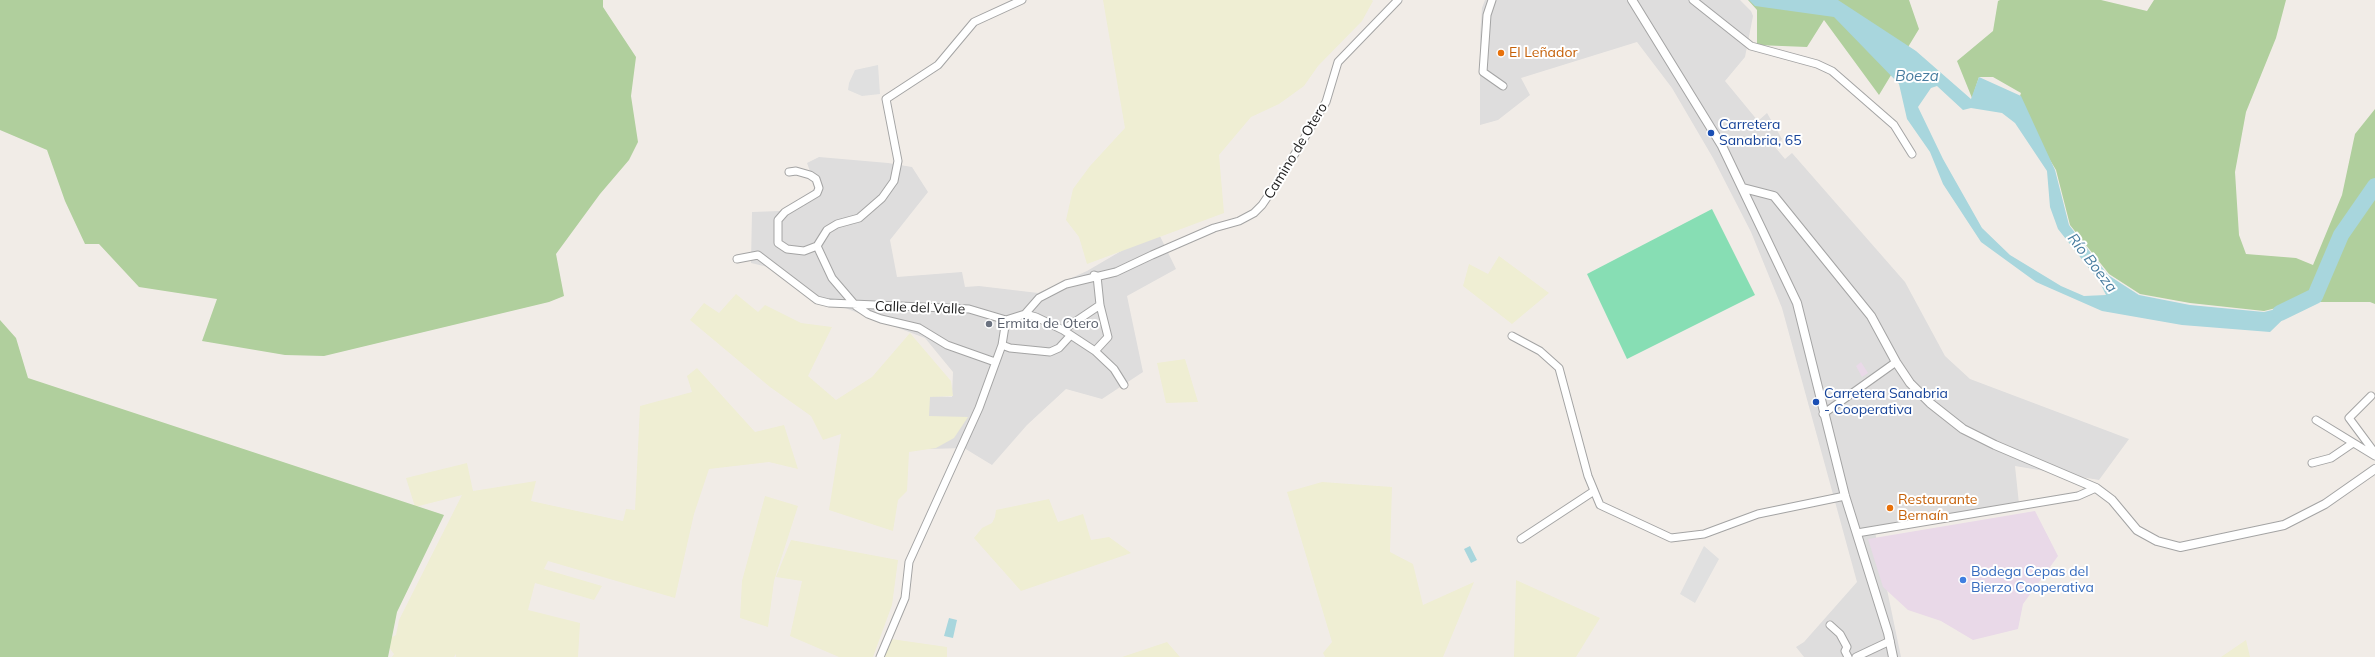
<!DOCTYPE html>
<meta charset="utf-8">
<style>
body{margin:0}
canvas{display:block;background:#f1ece7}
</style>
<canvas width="2375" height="657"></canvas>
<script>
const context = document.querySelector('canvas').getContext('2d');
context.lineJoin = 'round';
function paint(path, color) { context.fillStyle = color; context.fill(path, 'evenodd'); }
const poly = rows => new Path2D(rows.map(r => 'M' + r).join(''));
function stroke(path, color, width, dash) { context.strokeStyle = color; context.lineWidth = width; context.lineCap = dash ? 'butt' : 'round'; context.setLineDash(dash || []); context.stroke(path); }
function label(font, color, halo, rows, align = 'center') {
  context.font = font + ' Mulish,sans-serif'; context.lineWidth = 4; context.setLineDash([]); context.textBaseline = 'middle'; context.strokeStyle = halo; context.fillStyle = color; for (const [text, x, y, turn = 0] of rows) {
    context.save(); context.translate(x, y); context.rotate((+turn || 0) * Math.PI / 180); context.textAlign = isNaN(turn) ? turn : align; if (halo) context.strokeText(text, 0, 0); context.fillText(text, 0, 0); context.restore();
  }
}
paint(poly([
 [1485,0,1740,0,1751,11,1753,16,1745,57,1725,81,1758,121,1767,113,1782,139,1775,147,1785,159,1792,153,1905,282,1945,356,1970,379,2129,439,2099,480,2015,466,2019,504,1874,527,1901,657,1804,657,1796,647,1804,642,1857,582,1782,308,1751,232,1713,158,1672,88,1637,42,1521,78,1530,95,1498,120,1480,125,1480,36,1482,8],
 [819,157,888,163,912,167,928,192,890,240,897,277,962,272,965,287,979,286,1038,293,1087,271,1157,230,1176,269,1127,296,1143,372,1102,399,1066,389,1027,425,992,465,964,448,928,449,929,396,952,397,953,372,925,338,845,308,814,300,768,267,751,263,752,212,780,211,816,188,807,163]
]), '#dedddd');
paint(poly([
 [1861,362,1868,373,1862,377,1856,366],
 [2035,511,2058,556,2023,604,2018,629,1973,640,1941,621,1908,610,1883,587,1868,539]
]), '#e9d9e8');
paint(poly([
 [1103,0,1372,0,1373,1,1362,21,1318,66,1304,86,1279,104,1251,117,1219,155,1224,213,1087,264,1079,237,1066,220,1073,189,1090,166,1125,128],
 [1499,256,1549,293,1512,324,1463,286,1469,264,1488,274],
 [736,294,758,312,765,305,801,323,832,327,808,376,836,400,872,377,910,333,951,381,953,396,930,397,929,416,968,417,954,438,936,448,909,452,907,491,898,500,893,531,829,510,841,434,823,440,811,416,770,387,690,320,704,303,719,313],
 [1185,359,1198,402,1166,403,1157,363],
 [697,368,755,432,784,425,798,469,769,462,709,469,694,514,675,598,548,561,544,569,602,586,594,600,535,583,528,610,580,623,578,657,456,657,456,654,454,657,392,657,394,654,384,641,396,635,399,620,462,495,415,507,406,478,467,463,473,491,536,481,531,501,623,521,626,509,635,510,640,406,692,392,687,376],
 [1322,482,1392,487,1390,552,1413,564,1423,605,1474,582,1443,657,1325,657,1323,653,1332,642,1287,492],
 [765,496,798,506,774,581,768,627,740,618,742,581],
 [1049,499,1058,522,1083,514,1091,540,1109,537,1131,553,1021,591,974,538,982,528,992,523,995,517,996,510],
 [791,540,898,560,892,605,873,657,839,657,790,636,802,581,776,577],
 [1516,580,1600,618,1576,657,1514,657],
 [891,639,947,647,947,657,883,657],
 [2246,640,2250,657,2221,657],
 [1167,642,1180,657,1187,657,1122,657]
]), '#efeed3');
paint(poly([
 [0,0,603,0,603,7,636,57,631,96,638,142,629,160,600,194,556,254,564,296,549,302,324,356,285,355,202,341,217,299,139,287,99,244,85,244,65,201,47,150,0,130],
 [1748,0,1909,0,1919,29,1879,95,1824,20,1807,47,1757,45,1757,10],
 [2000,0,2101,0,2147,11,2154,0,2286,0,2276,38,2246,112,2235,172,2239,235,2246,254,2296,258,2313,265,2342,195,2355,134,2375,109,2375,304,2370,302,2300,302,2264,311,2190,303,2140,294,2109,274,2070,225,2056,170,2017,105,2021,93,1993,77,1979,77,1972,98,1957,61,1993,31,1998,1],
 [0,320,16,338,28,378,444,515,397,612,388,657,0,657]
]), '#b0cf9d');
paint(poly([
 [1712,209,1755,295,1627,359,1587,274]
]), '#87deb4');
paint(poly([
 [878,65,880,94,862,96,848,90,849,83,855,70],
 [1704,546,1719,559,1695,603,1680,594]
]), '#e0e0e0');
paint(poly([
 [1749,0,1838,0,1916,51,1971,99,1979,77,2021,96,2055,170,2069,225,2108,275,2139,295,2190,305,2264,312,2300,303,2270,332,2182,325,2102,311,2036,282,1981,242,1943,184,1930,152,1907,119,1899,84,1834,17,1755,6],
 [1937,86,1963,110,1971,108,2002,113,2015,123,2047,171,2050,207,2058,229,2099,281,2106,295,2084,296,2061,286,2010,255,1982,228,1943,159,1918,107,1931,88],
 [1470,546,1477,560,1471,563,1464,549],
 [949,618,957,620,953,638,944,636]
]), '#a8d6dd');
stroke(poly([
 [2280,313,2315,296,2341,235,2375,186]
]), '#a8d6dd', 16);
const minor = poly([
 [1492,0,1487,15,1483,72,1503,86],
 [1693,0,1751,46,1817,64,1832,71,1894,125,1912,154],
 [789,172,796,171,810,175,816,179,819,188,817,193,785,212,778,220,778,243,787,249,804,251,817,246],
 [737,259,758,255,817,300,829,303,969,309,1006,320],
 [1094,275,1097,276,1100,305,1108,337,1095,351],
 [1025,314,1039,298,1066,284,1116,272,1152,255,1214,228,1239,221,1254,213,1262,205,1281,177,1326,102,1338,62,1398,0],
 [1063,330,1100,305],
 [1512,336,1540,351,1559,368,1588,476,1600,505,1671,538,1704,534,1758,514,1845,496],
 [1002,345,1010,348,1050,352,1059,348,1070,336],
 [995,362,947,345,919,328,881,319,868,314,856,306,832,278,817,246,827,230,837,224,859,218,882,198,894,181,898,161,886,99,938,65,974,22,1022,0],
 [2371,396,2349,418,2375,453],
 [1823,414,1896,362],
 [2316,420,2375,456],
 [2312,463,2331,458,2353,443],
 [1857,533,2078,496,2096,488],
 [1521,539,1594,491],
 [1830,625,1840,634,1847,647,1845,651,1848,657],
 [880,657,905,598,909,562,979,408,1002,345,1006,320,1025,314,1036,317,1063,330,1095,351,1114,369,1124,385],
 [1856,657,1890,641]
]);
const tertiary = poly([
 [1632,0,1722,146,1797,303,1845,496,1888,633,1893,657],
 [1743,188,1774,196,1871,316,1896,362,1910,383,1930,403,1963,429,1995,445,2096,488,2112,500,2137,530,2157,541,2180,547,2284,525,2325,504,2375,469]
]);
stroke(minor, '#a4a4a4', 9);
stroke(tertiary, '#a4a4a4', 10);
stroke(minor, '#fff', 7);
stroke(tertiary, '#fff', 8);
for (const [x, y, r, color] of [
 [1501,53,4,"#e8710a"],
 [1711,133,4,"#1a4fb4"],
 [989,324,4,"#6b7280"],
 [1816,402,4,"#1a4fb4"],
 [1890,508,4,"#e8710a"],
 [1963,580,4,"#3f7fe0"]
]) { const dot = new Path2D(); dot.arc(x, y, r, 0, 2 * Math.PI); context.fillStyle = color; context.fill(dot); stroke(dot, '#fff', 1.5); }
label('14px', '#c56008', '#fff', [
 ["El Leñador",1509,53],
 ["Restaurante",1898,500],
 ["Bernaín",1898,516]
], 'left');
label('14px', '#164399', '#fff', [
 ["Carretera",1719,125],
 ["Sanabria, 65",1719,141],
 ["Carretera Sanabria",1824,394],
 ["- Cooperativa",1824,410]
], 'left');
label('14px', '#202020', '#fff', [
 ["Camino de Otero",1296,151,-59],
 ["Calle del Valle",920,308,2]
]);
label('14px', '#5b616d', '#fff', [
 ["Ermita de Otero",997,324]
], 'left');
label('14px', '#366cbe', '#fff', [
 ["Bodega Cepas del",1971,572],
 ["Bierzo Cooperativa",1971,588]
], 'left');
label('italic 15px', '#477c9f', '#fff', [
 ["Boeza",1917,76],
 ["Río Boeza",2092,263,52]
]);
</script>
